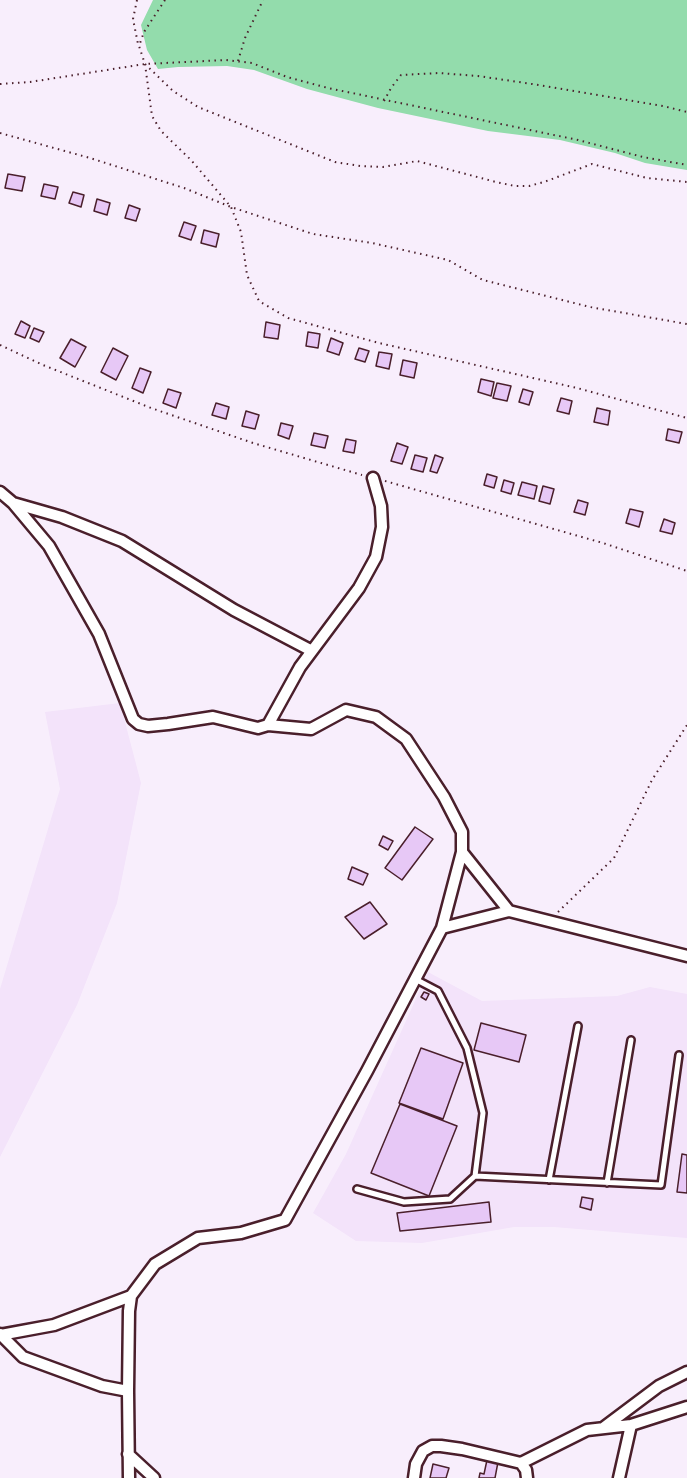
<!DOCTYPE html>
<style>
body{margin:0}
canvas{display:block;background:#f8eefc}
</style>
<canvas width="687" height="1478"></canvas>
<script>
const context = document.querySelector('canvas').getContext('2d');
context.lineJoin = 'round';
function paint(path, color) { context.fillStyle = color; context.fill(path, 'evenodd'); }
const poly = rows => new Path2D(rows.map(r => 'M' + r).join(''));
function stroke(path, color, width, dash) { context.strokeStyle = color; context.lineWidth = width; context.lineCap = dash ? 'butt' : 'round'; context.setLineDash(dash || []); context.stroke(path); }
paint(poly([
 [120,703,141,783,117,903,77,1005,0,1157,0,989,60,789,45,712],
 [428,972,482,1001,617,996,650,987,687,994,687,1238,554,1227,514,1227,422,1243,356,1241,313,1213,346,1154]
]), '#f3e3fa');
paint(poly([
 [153,0,687,0,687,170,645,163,615,153,560,140,488,131,378,108,307,89,254,70,227,66,178,67,158,69,147,50,141,25]
]), '#93dcac');
const building = poly([
 [8,174,25,177,22,191,5,188,8,174],
 [44,184,58,187,55,199,41,196,44,184],
 [73,192,84,195,81,207,69,203,73,192],
 [97,199,110,203,107,215,94,211,97,199],
 [129,205,140,209,136,221,125,218,129,205],
 [184,222,196,226,191,240,179,236,184,222],
 [204,230,219,234,216,247,201,243,204,230],
 [21,321,30,326,25,338,15,334,21,321],
 [266,322,280,325,278,339,264,337,266,322],
 [34,328,44,332,39,342,30,338,34,328],
 [308,332,320,334,318,348,306,346,308,332],
 [331,338,343,343,339,355,327,351,331,338],
 [71,339,86,347,75,367,60,358,71,339],
 [113,348,128,356,116,380,101,372,113,348],
 [359,348,369,351,365,362,355,359,359,348],
 [379,352,392,354,389,369,376,366,379,352],
 [403,360,417,363,414,378,400,375,403,360],
 [140,368,151,372,143,393,132,388,140,368],
 [481,379,494,382,491,396,478,392,481,379],
 [497,383,511,386,507,401,493,398,497,383],
 [168,389,181,393,176,408,163,403,168,389],
 [523,389,533,392,529,405,519,402,523,389],
 [561,398,572,401,569,414,557,411,561,398],
 [216,403,229,407,226,419,212,415,216,403],
 [597,408,610,411,608,425,594,422,597,408],
 [246,411,259,415,255,429,242,426,246,411],
 [281,423,293,426,289,439,278,435,281,423],
 [668,429,682,432,679,443,666,440,668,429],
 [314,433,328,436,325,448,311,445,314,433],
 [346,439,356,441,354,453,343,451,346,439],
 [397,443,408,447,402,464,391,461,397,443],
 [415,455,427,458,423,472,411,469,415,455],
 [435,455,443,458,437,473,430,471,435,455],
 [487,474,497,477,494,488,484,485,487,474],
 [504,480,514,483,511,494,501,491,504,480],
 [522,482,537,486,534,499,518,495,522,482],
 [543,486,554,489,550,504,539,501,543,486],
 [578,500,588,503,585,515,574,512,578,500],
 [630,509,643,512,639,527,626,523,630,509],
 [664,519,675,523,672,534,660,531,664,519],
 [415,827,433,839,402,880,385,868,415,827],
 [383,836,393,841,388,850,379,845,383,836],
 [352,867,368,874,363,885,348,879,352,867],
 [370,902,387,924,364,939,345,917,370,902],
 [424,992,429,994,426,1000,421,997,424,992],
 [481,1023,526,1035,519,1062,474,1050,481,1023],
 [421,1048,463,1063,443,1119,399,1103,421,1048],
 [400,1104,457,1126,429,1196,371,1173,400,1104],
 [682,1154,687,1155,687,1193,677,1192,682,1154],
 [582,1197,593,1199,591,1210,580,1207,582,1197],
 [489,1202,491,1222,400,1231,397,1213,489,1202],
 [487,1460,498,1462,495,1478,479,1478,480,1473,484,1474,487,1460],
 [433,1464,449,1468,446,1478,430,1478,433,1464]
]);
paint(building, '#e7c8f6');
stroke(building, '#4a1f2b', 1.5);
const service = poly([
 [475,1176,661,1185,679,1055],
 [549,1180,578,1026],
 [607,1183,631,1040],
 [357,1189,404,1202,450,1199,475,1176,483,1113,467,1048,438,991,415,979]
]);
const minor = poly([
 [0,492,13,503,49,546,99,634,133,719,139,724,148,726,168,724,213,717,258,728,268,725,311,729,346,710,376,717,406,739,444,797,462,832,462,852,442,928],
 [13,503,62,517,122,541,234,610,312,651],
 [268,725,300,667,359,588,376,557,382,527,381,506,373,478],
 [462,852,509,911],
 [0,1334,23,1357,102,1386,128,1391],
 [0,1335,54,1325,131,1296],
 [603,1428,659,1386,687,1372],
 [128,1454,154,1478],
 [521,1463,587,1430,631,1425,687,1407],
 [129,1478,128,1391,129,1311,131,1296,155,1264,198,1238,241,1233,285,1220,367,1071,442,928,509,911,687,956],
 [414,1478,416,1464,423,1451,432,1446,441,1446,462,1449,521,1463,526,1470,527,1478],
 [619,1478,631,1425]
]);
stroke(service, '#4a1f2b', 10);
stroke(minor, '#4a1f2b', 15);
stroke(poly([
 [137,0,133,19,138,44],
 [165,0,144,32,139,46,145,64,152,116,161,131,191,160,231,207,241,232,247,275,259,301,288,318,379,343,577,388,687,418],
 [238,61,245,38,263,0],
 [145,64,173,91,198,107,335,162,360,166,383,167,417,161,496,182,515,186,529,186,544,182,592,164,647,178,687,182],
 [0,84,30,82,145,64,226,60,252,63,287,77,328,88,578,140,643,157,687,165],
 [384,101,391,88,401,75,439,73,478,76,532,84,663,106,687,112],
 [0,133,90,158,184,188,231,207,313,234,372,243,448,260,483,280,590,307,687,324],
 [0,345,43,365,151,408,253,443,362,475],
 [385,481,603,543,687,571],
 [558,912,614,858,652,780,687,725]
]), '#4a1f2b', 2, [1.5, 4.5]);
stroke(service, '#fff', 5);
stroke(minor, '#fff', 10);
</script>
